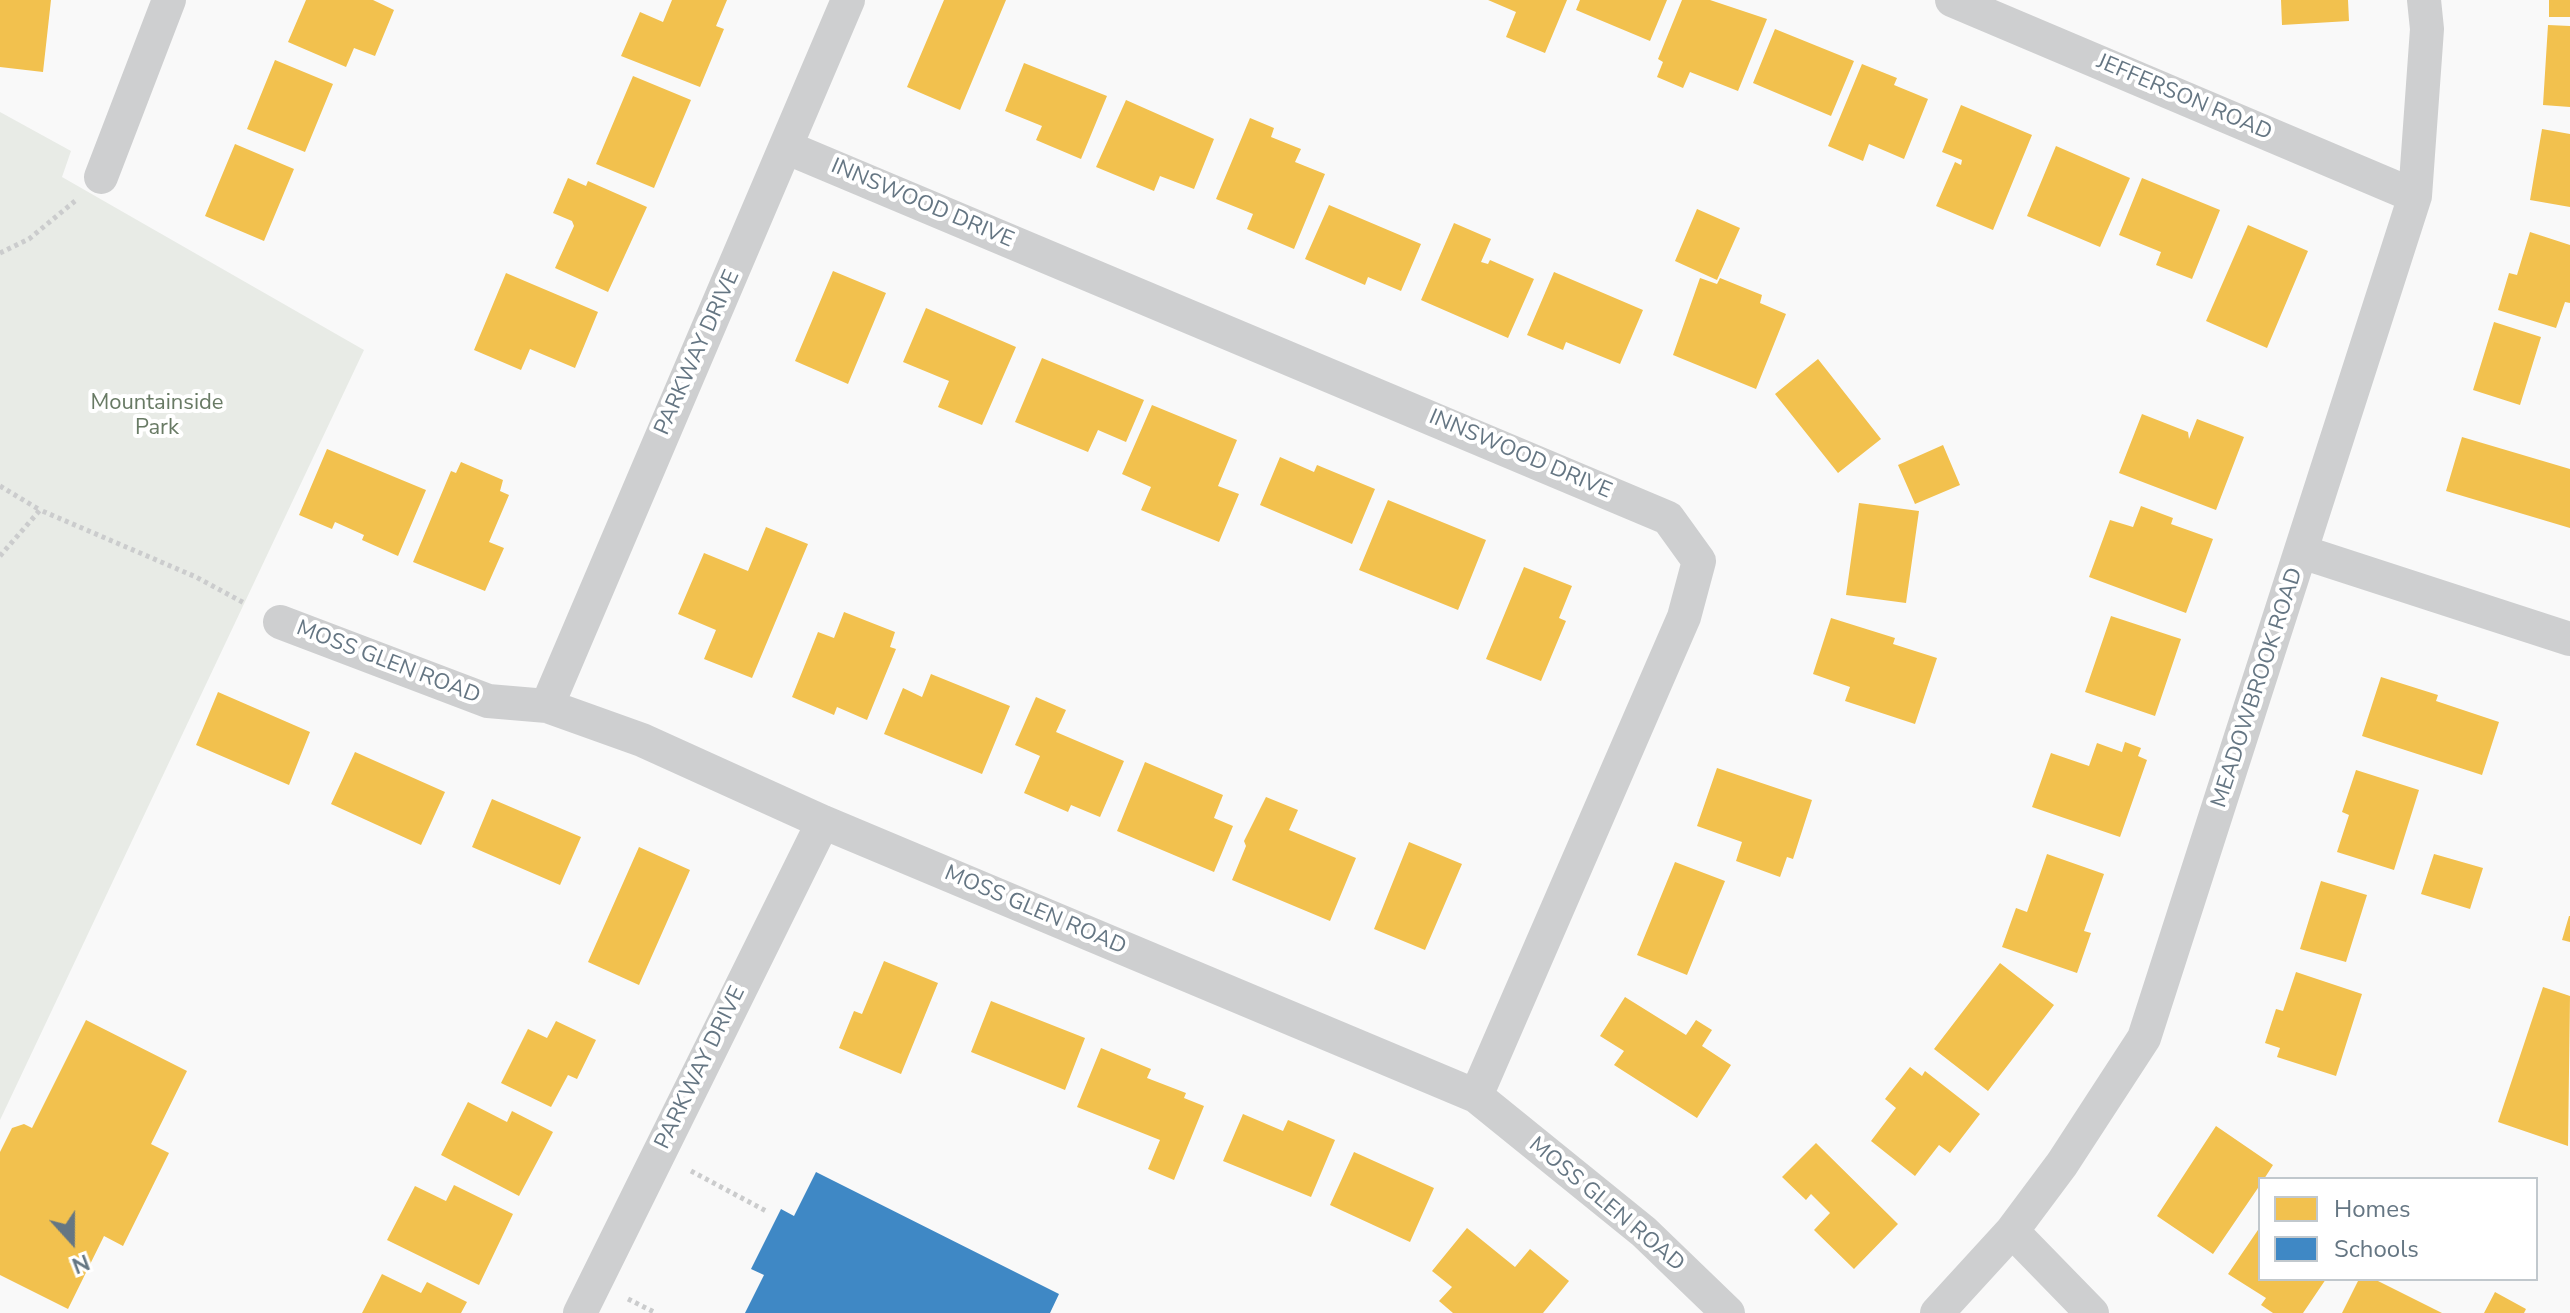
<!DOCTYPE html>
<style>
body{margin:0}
#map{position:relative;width:2570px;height:1313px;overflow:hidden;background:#f9f9f9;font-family:"Nunito Sans",sans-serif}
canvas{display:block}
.legend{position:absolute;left:2258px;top:1177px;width:280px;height:104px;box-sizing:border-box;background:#fff;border:2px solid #c1c8cd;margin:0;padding:10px 14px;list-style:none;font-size:24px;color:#657683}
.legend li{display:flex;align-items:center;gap:16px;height:40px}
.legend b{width:40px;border:2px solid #c1c8cd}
.north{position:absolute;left:32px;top:1201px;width:80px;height:80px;-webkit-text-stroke:6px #fff;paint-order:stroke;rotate:159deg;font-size:22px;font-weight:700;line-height:32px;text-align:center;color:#657683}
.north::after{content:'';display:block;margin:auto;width:28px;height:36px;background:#657683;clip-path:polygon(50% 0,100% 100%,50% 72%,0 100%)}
</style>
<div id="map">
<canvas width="2570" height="1313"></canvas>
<ul class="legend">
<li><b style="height:22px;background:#f2c14e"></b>Homes</li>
<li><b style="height:22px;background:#3f88c5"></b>Schools</li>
</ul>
<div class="north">N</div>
</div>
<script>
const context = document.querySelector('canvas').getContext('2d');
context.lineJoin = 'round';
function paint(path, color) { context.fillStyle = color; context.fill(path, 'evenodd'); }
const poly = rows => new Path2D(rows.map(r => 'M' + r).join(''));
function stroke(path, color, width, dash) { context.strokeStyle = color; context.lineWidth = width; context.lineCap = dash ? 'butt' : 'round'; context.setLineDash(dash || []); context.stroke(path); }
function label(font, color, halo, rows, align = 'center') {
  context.font = font + ' "Nunito Sans",sans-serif'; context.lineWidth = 8; context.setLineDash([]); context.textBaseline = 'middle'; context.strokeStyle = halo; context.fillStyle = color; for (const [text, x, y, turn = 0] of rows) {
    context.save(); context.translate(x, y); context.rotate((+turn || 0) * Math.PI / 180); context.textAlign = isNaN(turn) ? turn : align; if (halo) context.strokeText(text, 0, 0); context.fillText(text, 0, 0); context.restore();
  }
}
paint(poly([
 [0,112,71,151,62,177,364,350,0,1120]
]), '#e8ebe6');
paint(poly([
 [0,0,51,0,43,72,0,67],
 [306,0,373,0,394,10,375,56,354,48,346,67,288,42],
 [672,0,727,0,716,26,724,29,700,87,621,56,640,12,663,22],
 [944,0,1006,0,960,110,907,87],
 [1488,0,1567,0,1545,53,1506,37,1516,12],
 [1580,0,1667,0,1650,41,1576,10],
 [1682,0,1710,0,1767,19,1738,91,1690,72,1683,88,1657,77,1663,62,1658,59],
 [2281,0,2348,0,2349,21,2282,25],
 [2549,0,2570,0,2570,17,2549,17],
 [2548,25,2570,26,2570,107,2543,105],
 [1775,29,1854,61,1831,116,1753,83],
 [275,60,333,84,305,152,247,129],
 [1024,63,1107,96,1081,159,1036,140,1042,126,1005,111],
 [1862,64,1897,78,1894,85,1928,99,1904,159,1869,144,1863,161,1828,146],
 [633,76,691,100,654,188,596,164],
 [1126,100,1214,139,1194,189,1160,176,1154,191,1096,167],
 [1961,105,2032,135,1993,230,1936,206,1955,162,1961,165,1962,160,1942,152],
 [1250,118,1274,128,1271,137,1301,149,1295,162,1325,174,1294,249,1247,229,1253,214,1216,199],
 [2542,129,2570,134,2570,207,2530,200],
 [235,144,294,169,264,241,205,216],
 [2056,146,2130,178,2100,247,2027,216],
 [568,178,586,186,588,181,647,207,608,292,555,268,574,226,572,221,553,213],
 [2142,178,2220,210,2192,279,2156,265,2161,252,2119,235],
 [1329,205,1421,244,1401,291,1368,277,1365,285,1305,259],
 [1697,209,1740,228,1717,280,1675,261],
 [1454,223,1491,239,1481,262,1488,264,1490,260,1534,279,1508,338,1421,300],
 [2248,225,2308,251,2267,348,2206,321],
 [2530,232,2570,245,2570,303,2565,302,2556,328,2498,310,2509,273,2517,275],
 [833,271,886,293,848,384,795,361],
 [1554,272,1643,310,1620,364,1566,342,1563,350,1527,335],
 [506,273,598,312,575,368,530,349,521,370,474,350],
 [1700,278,1717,284,1720,278,1762,295,1760,303,1786,314,1756,389,1673,355],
 [926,308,1016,347,982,425,938,407,949,381,903,362],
 [2494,322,2541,337,2520,405,2473,390],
 [1042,358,1144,400,1126,442,1098,430,1088,452,1015,422],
 [1818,359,1881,439,1838,473,1775,394],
 [1152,405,1237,440,1218,486,1239,494,1219,542,1141,510,1151,487,1122,474],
 [2142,414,2188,432,2189,439,2197,419,2244,437,2216,510,2119,473],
 [2462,437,2570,469,2570,528,2446,491],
 [1943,445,1960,485,1915,504,1898,465],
 [327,449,426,490,398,556,362,540,364,535,335,522,332,529,299,515],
 [1280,457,1314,472,1317,465,1375,489,1352,544,1260,505],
 [461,462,503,480,500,491,509,495,489,542,504,548,485,591,413,562,451,471,456,473],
 [1388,500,1486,540,1458,610,1359,570],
 [1859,503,1919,511,1906,603,1846,595],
 [2141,506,2173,518,2171,524,2213,539,2186,613,2089,577,2110,520,2133,527],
 [766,527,808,544,752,678,704,659,716,630,678,614,704,553,748,571],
 [1524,567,1572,586,1559,618,1566,621,1541,681,1486,659],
 [844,612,895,632,890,647,896,649,867,720,837,707,834,715,792,697,818,632,834,638],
 [2111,616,2181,639,2155,716,2085,692],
 [1831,618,1895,638,1893,644,1937,658,1915,724,1845,701,1850,687,1813,674],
 [931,674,1010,706,982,774,884,734,903,688,922,697],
 [2381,677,2438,695,2436,701,2499,722,2482,775,2362,736],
 [218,692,310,732,289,785,196,745],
 [1036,697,1066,710,1056,732,1124,761,1100,817,1071,805,1068,812,1024,793,1040,756,1015,745],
 [2125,742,2141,748,2138,756,2147,760,2120,837,2032,807,2051,753,2089,766,2097,743,2122,752],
 [355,752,445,792,421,845,331,804],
 [1145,762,1223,795,1214,818,1233,826,1214,872,1117,831],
 [1717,768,1812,800,1793,859,1787,857,1780,877,1736,861,1742,842,1697,826],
 [2356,770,2419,790,2394,870,2337,852,2349,815,2342,812],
 [1266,797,1298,810,1289,830,1356,858,1330,921,1232,880,1246,846,1244,841],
 [492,799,581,837,560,885,472,847],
 [1409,842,1462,864,1425,950,1374,929],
 [639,847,690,870,639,985,588,962],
 [2047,854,2104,874,2084,931,2091,933,2077,973,2002,947,2016,908,2027,912],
 [2434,854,2483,868,2470,909,2421,894],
 [1675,862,1725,881,1687,975,1637,955],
 [2321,881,2367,895,2346,962,2300,949],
 [2569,916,2570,916,2570,942,2562,940],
 [884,961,938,983,901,1074,839,1048,854,1011,862,1014],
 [2000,963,2054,1005,1988,1091,1934,1049],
 [2296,972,2362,994,2336,1076,2277,1057,2280,1048,2265,1043,2276,1009,2283,1011],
 [2543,987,2570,996,2568,1146,2498,1122],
 [1625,997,1686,1035,1696,1020,1712,1030,1702,1046,1731,1065,1697,1118,1614,1065,1624,1051,1600,1036],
 [991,1001,1085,1038,1065,1090,971,1052],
 [86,1020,187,1071,151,1144,169,1153,123,1246,104,1236,68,1309,0,1275,0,1152,12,1128,24,1124,32,1128],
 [556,1021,596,1040,577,1079,568,1075,551,1107,501,1083,528,1029,547,1038],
 [1101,1048,1151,1069,1147,1078,1186,1093,1184,1098,1204,1106,1174,1180,1148,1169,1160,1140,1077,1107],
 [1910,1067,1922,1076,1925,1071,1980,1114,1950,1153,1939,1145,1915,1176,1871,1141,1896,1108,1885,1099],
 [468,1102,507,1122,512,1111,553,1132,519,1196,441,1155],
 [1243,1114,1283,1131,1288,1120,1335,1140,1311,1197,1223,1161],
 [2216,1126,2273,1165,2264,1179,2260,1179,2260,1185,2213,1254,2157,1216],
 [1816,1143,1898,1224,1854,1269,1814,1230,1830,1213,1811,1194,1806,1200,1782,1177],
 [1354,1152,1434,1188,1410,1242,1330,1205],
 [454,1185,513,1214,479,1285,387,1240,415,1186,446,1201],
 [2260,1227,2260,1279,2326,1279,2303,1313,2273,1313,2261,1305,2266,1298,2228,1274],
 [1467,1228,1515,1267,1530,1249,1569,1281,1543,1313,1453,1313,1439,1301,1452,1287,1432,1271],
 [382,1274,421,1293,427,1282,467,1302,461,1313,362,1313],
 [2359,1279,2374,1279,2442,1313,2342,1313],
 [2495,1292,2526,1309,2524,1313,2484,1313]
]), '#f2c14e');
paint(poly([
 [816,1172,1059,1294,1050,1313,745,1313,764,1275,751,1269,781,1209,794,1216]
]), '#3f88c5');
stroke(poly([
 [0,253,29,239,75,201],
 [0,486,40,510],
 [0,556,40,510,196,577,246,604],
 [691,1171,768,1212],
 [628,1299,656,1313]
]), '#cbcccd', 5, [4, 4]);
stroke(poly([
 [1952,0,2415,196],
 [788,148,1668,518,1699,561,1684,617,1476,1096],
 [101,177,169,0],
 [2302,552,2570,639],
 [280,622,488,701,547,706,642,740,823,822,1476,1096,1644,1232,1728,1313],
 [547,706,848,0],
 [2012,1231,2092,1313],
 [580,1313,823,822],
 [1937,1313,2012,1231,2062,1164,2144,1038,2415,196,2427,29,2424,0]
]), '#cecfd0', 34);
label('22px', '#657683', '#fff', [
 ["JEFFERSON ROAD",2184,98,23],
 ["INNSWOOD DRIVE",922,204,23],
 ["PARKWAY DRIVE",698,353,-66],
 ["INNSWOOD DRIVE",1520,455,23],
 ["MOSS GLEN ROAD",388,663,21],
 ["MEADOWBROOK ROAD",2258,688,-72],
 ["MOSS GLEN ROAD",1035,911,23],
 ["PARKWAY DRIVE",701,1068,-64],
 ["MOSS GLEN ROAD",1606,1205,40]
]);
label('22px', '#687a64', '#fff', [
 ["Mountainside",157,404],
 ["Park",157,429]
]);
</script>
